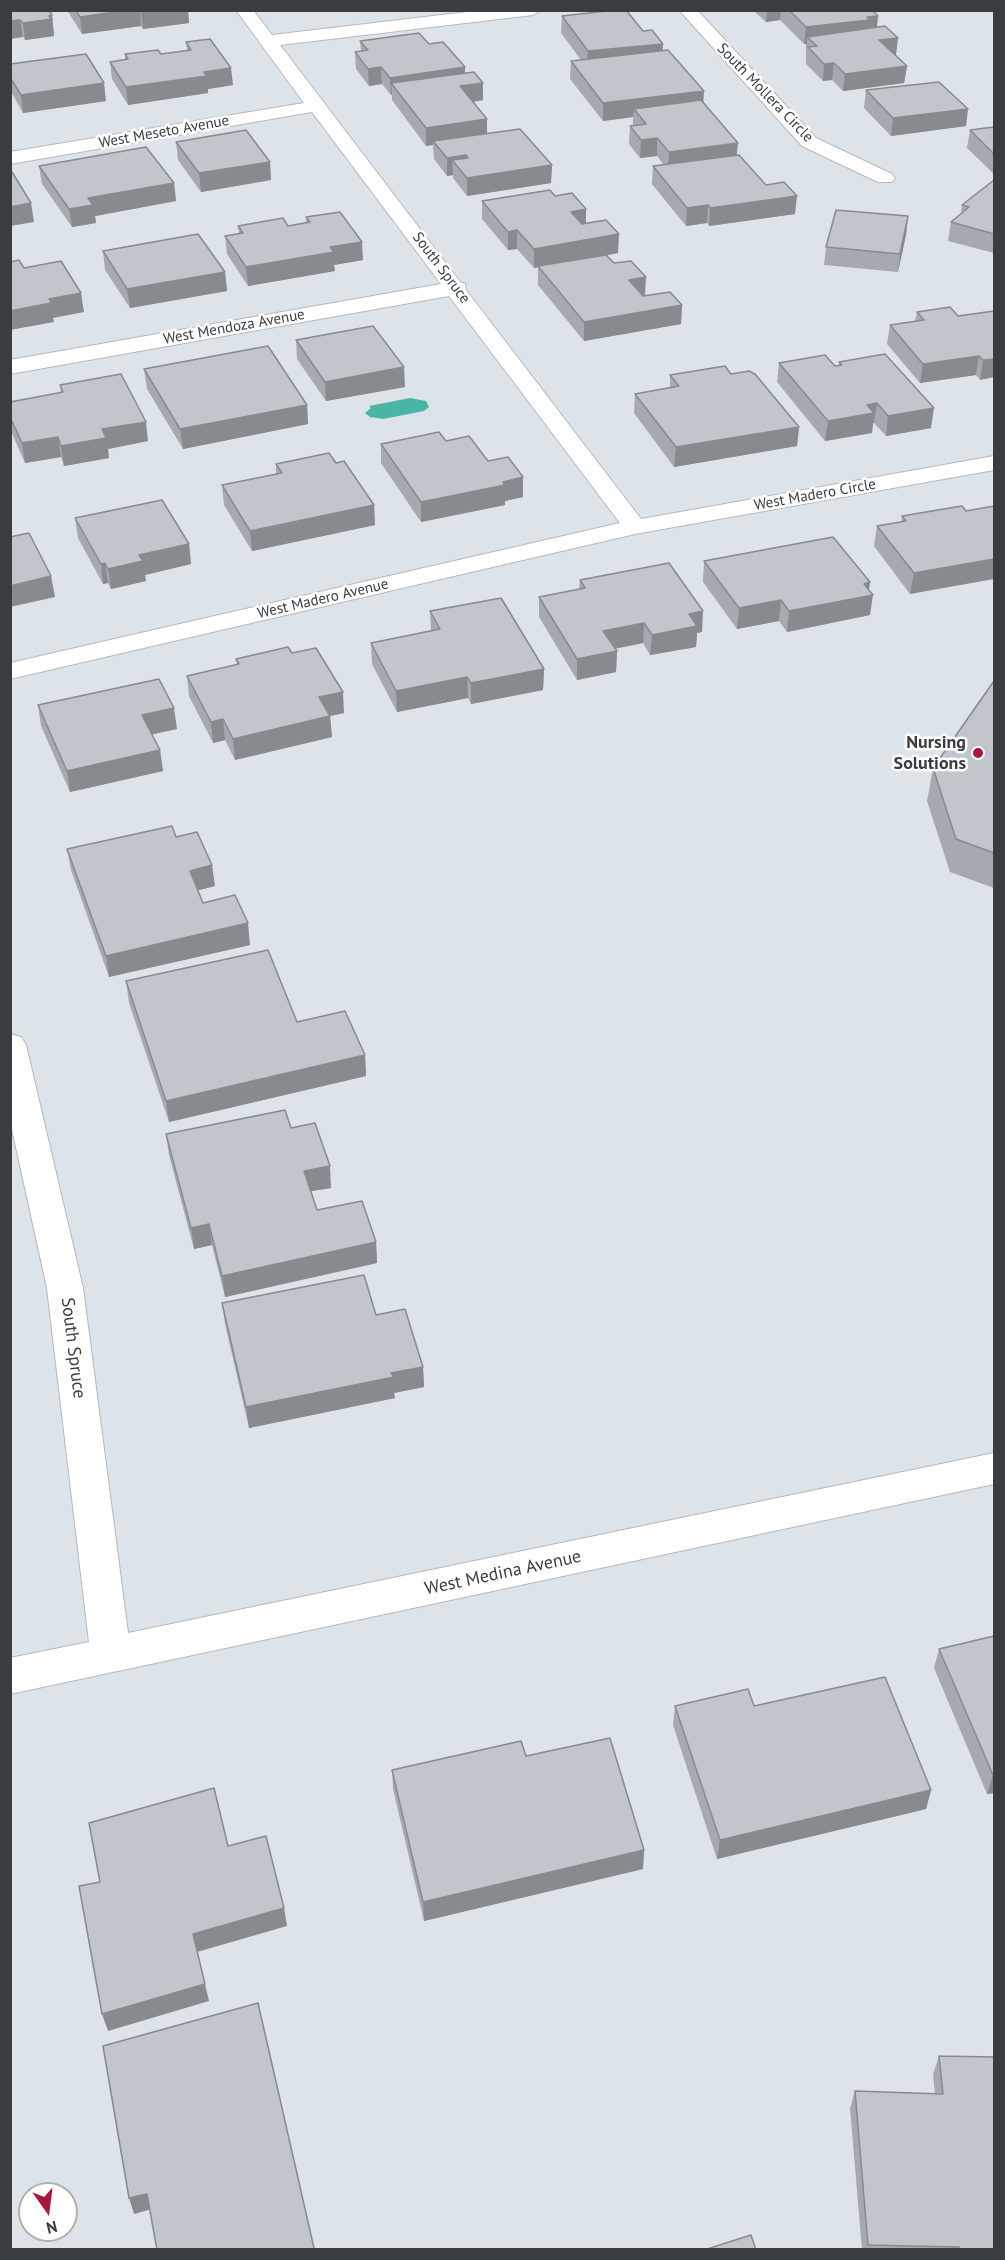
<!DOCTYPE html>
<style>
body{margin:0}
#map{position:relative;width:1005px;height:2260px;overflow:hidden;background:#dce4e9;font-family:"PT Sans",sans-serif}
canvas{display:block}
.frame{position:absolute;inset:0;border:12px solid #393d3f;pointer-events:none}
.north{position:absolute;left:18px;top:2182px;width:60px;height:60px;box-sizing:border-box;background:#fff;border:2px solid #b0b1b2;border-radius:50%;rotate:166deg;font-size:16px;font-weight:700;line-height:24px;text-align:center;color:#393d3f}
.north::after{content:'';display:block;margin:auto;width:21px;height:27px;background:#ab1540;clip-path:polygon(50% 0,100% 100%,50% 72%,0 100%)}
</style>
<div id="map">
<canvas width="1005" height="2260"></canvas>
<div class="frame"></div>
<div class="north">N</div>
</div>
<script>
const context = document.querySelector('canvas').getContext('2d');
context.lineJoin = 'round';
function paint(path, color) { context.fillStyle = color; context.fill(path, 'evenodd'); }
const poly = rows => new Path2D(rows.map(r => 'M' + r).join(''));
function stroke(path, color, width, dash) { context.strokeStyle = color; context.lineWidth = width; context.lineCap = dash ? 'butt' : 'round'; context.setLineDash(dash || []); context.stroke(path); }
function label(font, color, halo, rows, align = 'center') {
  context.font = font + ' "PT Sans",sans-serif'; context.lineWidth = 5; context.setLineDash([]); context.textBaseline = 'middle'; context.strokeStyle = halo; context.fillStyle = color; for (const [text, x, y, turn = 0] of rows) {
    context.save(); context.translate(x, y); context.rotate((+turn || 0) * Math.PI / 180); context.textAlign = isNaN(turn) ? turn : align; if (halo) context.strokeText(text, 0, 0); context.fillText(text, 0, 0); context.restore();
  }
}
paint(poly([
 [410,398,426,401,429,407,424,411,383,419,370,417,365,413,371,408,369,406]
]), '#49b5a4');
const minor = poly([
 [236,10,253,10,272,35,484,10,541,10,533,15,280,45,461,283,465,283,466,290,641,519,994,456,994,470,635,534,10,679,10,663,620,523,449,296,10,374,10,360,441,284,312,112,10,164,10,152,304,103,236,10],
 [679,10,697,10,816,138,892,174,895,178,892,182,878,182,802,146,679,10],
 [10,1034,21,1037,26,1045,83,1288,128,1633,994,1453,994,1484,10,1694,10,1658,89,1642,47,1288,10,1120,10,1034]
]);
stroke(minor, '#b2babf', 2);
paint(minor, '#fff');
paint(poly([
 [10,10,52,15,54,36,25,40],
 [67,10,188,10,189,23,143,29,141,26,82,34],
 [755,10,872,10,878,16,877,27,898,38,895,55,907,66,904,83,843,91,832,80,823,81,806,64,806,44,804,44,780,20,766,22,755,12],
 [562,16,643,31,662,51,703,102,737,155,795,214,709,226,707,223,686,226,652,184,653,166,664,165,657,156,640,158,629,144,630,126,633,125,633,117,603,121,570,79,571,61,581,60,561,33],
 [360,41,429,44,465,73,483,100,473,102,487,119,487,133,552,165,551,183,467,196,453,178,453,175,447,176,434,159,433,145,426,146,392,100,392,95,391,95,382,84,369,86,356,69,355,52,361,51],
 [186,42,233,85,208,89,208,93,128,105,112,79,110,62,125,60,125,54,161,54,187,50],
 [10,64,106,101,23,113,10,90],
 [866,90,966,126,891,136,864,108],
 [994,127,994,174,967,148,970,130],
 [176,142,270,162,271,180,201,192,178,160],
 [39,166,174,183,176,201,95,216,96,223,72,227,42,184],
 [994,180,994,253,948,241,951,222,961,214,962,205],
 [555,196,586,209,586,223,618,253,607,255,645,296,682,305,681,324,584,341,538,285,538,267,534,268,517,249,508,250,482,219,482,201],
 [908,216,906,235,898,272,824,265,826,247],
 [306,217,363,260,334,265,335,271,248,286,227,254,225,236,239,234,238,226,288,226,306,223],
 [103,251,225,272,227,291,130,308,105,270],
 [994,311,980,380,976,375,920,383,887,344,890,325,915,321,917,312,958,316],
 [296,340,405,387,326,401,297,359],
 [839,362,931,428,886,436,874,423,873,423,872,433,825,441,777,382,779,363,835,366,839,366],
 [144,369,307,405,308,424,183,449,147,389],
 [731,374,799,427,797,446,674,467,634,413,635,394,670,388,670,375],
 [60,385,148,441,108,449,109,458,64,466,61,457,25,463,10,429,10,402,61,393],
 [446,441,488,461,523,497,505,501,505,505,421,522,381,463,381,444],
 [336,463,374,505,375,525,252,551,224,505,222,485,276,474,276,464],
 [962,506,910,594,874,546,877,526,901,522,902,516],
 [75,518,189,544,191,564,145,575,146,581,111,589,108,583,103,584,78,538],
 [704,561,869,590,870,615,787,632,779,621,737,629,703,582],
 [580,580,702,632,697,633,696,647,650,655,643,643,615,649,617,651,616,672,577,680,539,617,539,597,579,589],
 [430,611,544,669,543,690,471,704,468,698,397,712,372,664,371,643,431,631],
 [292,653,344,713,330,716,332,737,235,760,225,740,213,743,189,696,187,676,237,665,236,659],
 [994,681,994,888,950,872,927,801,933,768],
 [38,705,177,729,152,734,160,750,163,771,70,792,41,726],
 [176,837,215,886,198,890,203,903,250,945,109,977,71,870,67,849],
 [126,981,297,1022,365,1055,366,1076,169,1122,129,1003],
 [291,1128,331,1188,311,1191,317,1210,376,1242,377,1263,225,1297,212,1245,194,1249,169,1155,166,1134],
 [222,1303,376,1315,423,1367,424,1387,394,1393,395,1398,249,1428,225,1324],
 [994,1636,994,1793,987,1794,934,1668,939,1649],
 [675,1706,754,1706,931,1790,926,1809,717,1859,673,1725],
 [526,1756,644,1850,643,1869,424,1921,393,1789,392,1770],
 [939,2056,994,2250,862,2250,850,2108,855,2091,935,2094,933,2074]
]), '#a6a9af');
paint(poly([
 [128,10,140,10,141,26,82,34,80,17],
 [151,10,188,10,189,23,143,29,141,12],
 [767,10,781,10,780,20,766,22],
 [52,15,54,36,25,40,23,23],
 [878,16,876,33,807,37,807,44,804,44,806,27],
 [20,20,23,37,10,39,10,21],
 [898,38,896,55,877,57,879,40],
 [663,44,662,61,587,69,588,51],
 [834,63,832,80,823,81,824,64],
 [907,66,904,83,843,91,845,74],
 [381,67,382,84,369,86,368,69],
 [465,67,465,85,391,83,392,95,391,95,390,78],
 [231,68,233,85,208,89,208,93,128,105,126,87,204,72],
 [104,83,106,101,23,113,21,95],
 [483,83,483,100,460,104,460,86],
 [704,91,703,109,634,109,633,117,603,121,603,103],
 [968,109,966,126,891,136,893,118],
 [487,119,487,137,433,141,433,145,426,146,426,128],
 [657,138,657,156,640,158,641,140],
 [738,143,736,161,668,170,669,152],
 [466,155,466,173,452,160,453,175,447,176,447,158],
 [270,162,271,180,201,192,199,173],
 [552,165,551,183,467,196,467,178],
 [174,183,176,201,95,216,96,223,72,227,69,209,88,198],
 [797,196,795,214,709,226,710,208],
 [31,203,34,222,10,226,10,207],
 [708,205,707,223,686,226,687,208],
 [586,209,586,228,571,212],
 [908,216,906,235,898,272,900,254],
 [517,230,517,249,508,250,508,232],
 [619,234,618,253,534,268,534,249],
 [362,242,363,260,334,265,335,271,248,286,246,267,330,247],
 [225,272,227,291,130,308,127,289],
 [646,277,645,296,628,299,629,280],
 [81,293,84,312,53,318,54,322,10,330,10,311,49,299],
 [682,305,681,324,584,341,584,322],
 [979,356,976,375,920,383,923,364],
 [994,359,994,377,980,380,983,360],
 [404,367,405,387,326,401,325,382],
 [877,403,874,423,873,423,872,433,825,441,828,421,867,405],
 [307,405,308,424,183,449,180,429],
 [934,408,931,428,886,436,888,416],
 [146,422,148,441,108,449,109,458,64,466,61,446,102,429],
 [799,427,797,446,674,467,676,447],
 [58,437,61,457,25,463,22,443],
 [523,477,523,497,505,501,505,505,421,522,421,502],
 [374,505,375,525,252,551,250,531],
 [189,544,191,564,145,575,146,581,111,589,108,569,139,555],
 [994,559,994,579,910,594,914,573],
 [105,563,108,583,103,584,101,564],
 [51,576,55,597,10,607,10,586],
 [870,582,868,596,873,595,870,615,787,632,789,611,864,584],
 [781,600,779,621,737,629,739,608],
 [703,611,702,632,697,633,696,647,650,655,652,635,689,614],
 [644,623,643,643,602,651,603,631],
 [617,651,616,672,577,680,577,659],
 [544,669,543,690,471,704,471,683],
 [467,677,468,698,397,712,396,691],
 [343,692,344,713,320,718,319,697],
 [174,708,177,729,145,736,142,715],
 [330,716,332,737,235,760,233,739],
 [223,719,225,740,213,743,211,722],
 [160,750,163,771,70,792,67,771],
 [212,865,215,886,192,892,190,871],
 [248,923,250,945,109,977,106,956],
 [365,1055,366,1076,169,1122,166,1101],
 [330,1166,331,1188,306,1192,304,1171],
 [209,1224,212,1245,194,1249,191,1228],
 [376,1242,377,1263,225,1297,222,1276],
 [423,1367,424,1387,394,1393,395,1398,249,1428,246,1407,391,1373],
 [993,1775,994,1775,994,1793,987,1794],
 [931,1790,926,1809,717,1859,720,1840],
 [644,1850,643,1869,424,1921,423,1902],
 [284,1908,287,1926,197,1952,193,1934],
 [205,1984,209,2001,108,2031,102,2014],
 [147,2194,152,2209,134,2214,129,2198]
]), '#878a8f');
const building = poly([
 [10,10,49,10,52,15,49,16,52,19,23,23,20,20,10,21,10,10],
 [76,10,128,10,80,17,76,10],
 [615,10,626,10,643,31,652,30,663,44,588,51,562,16,615,10],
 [789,10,872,10,878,16,867,17,869,20,806,27,789,10],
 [885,26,898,38,879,40,907,66,845,74,834,63,824,64,808,47,817,46,807,37,885,26],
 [419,33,429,44,443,42,465,67,390,78,381,67,368,69,355,52,368,50,360,41,419,33],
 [210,39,231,68,204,72,207,76,126,87,110,62,128,59,125,54,158,50,161,54,191,50,186,42,210,39],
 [668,50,704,91,603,103,571,61,668,50],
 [86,54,104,83,21,95,10,77,10,64,86,54],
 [474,72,483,83,460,86,487,119,426,128,391,83,474,72],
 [939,82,968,109,893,118,866,90,939,82],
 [701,100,738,143,669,152,657,138,641,140,630,126,646,124,634,109,701,100],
 [994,127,994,154,970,130,994,127],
 [520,129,552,165,467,178,452,160,468,158,466,155,447,158,433,141,520,129],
 [246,130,270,162,199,173,176,142,246,130],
 [146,147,174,183,88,198,93,205,69,209,39,166,146,147],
 [739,155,766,185,784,182,797,196,710,208,708,205,687,208,653,166,739,155],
 [10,172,12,172,31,203,10,207,10,172],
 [994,180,994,234,951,222,969,207,962,205,994,180],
 [550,190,555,196,572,193,586,209,571,212,582,224,606,220,619,234,534,249,517,230,508,232,482,201,550,190],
 [836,210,908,216,900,254,826,247,836,210],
 [340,212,362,242,330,247,334,252,246,267,225,236,243,233,238,226,283,218,288,226,310,222,306,217,340,212],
 [198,234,225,272,127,289,103,251,198,234],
 [606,255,614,263,631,261,646,277,629,280,643,296,670,292,682,305,584,322,538,266,606,255],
 [19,260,24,268,61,261,81,293,49,299,51,303,10,311,10,262,19,260],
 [950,307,958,316,994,311,994,359,983,360,979,356,923,364,890,325,924,320,917,312,950,307],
 [373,326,404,367,325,382,296,340,373,326],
 [268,346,307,405,180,429,144,369,268,346],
 [885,354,934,408,888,416,877,403,867,405,874,413,828,421,779,363,825,355,835,366,842,365,839,362,885,354],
 [725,366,731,374,749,371,755,374,799,427,676,447,635,394,679,386,670,375,725,366],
 [121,374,146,422,102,429,106,438,61,446,58,437,22,443,10,417,10,402,63,392,60,385,121,374],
 [439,432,446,441,469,436,488,461,508,457,523,477,503,482,505,485,421,502,381,444,439,432],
 [329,453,336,463,344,461,374,505,250,531,222,485,282,473,276,464,329,453],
 [162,500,189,544,139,555,143,561,108,569,105,563,101,564,75,518,162,500],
 [962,506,966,511,994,506,994,559,914,573,877,526,906,521,902,516,962,506],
 [29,533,51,576,10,586,10,537,29,533],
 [833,537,870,582,864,584,873,595,789,611,781,600,739,608,704,561,833,537],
 [669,563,703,611,689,614,697,626,652,635,644,623,603,631,617,651,577,659,539,597,585,588,580,580,669,563],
 [501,598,544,669,471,683,467,677,396,691,371,643,440,629,430,611,501,598],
 [288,647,292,653,316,648,343,692,319,697,330,716,233,739,223,719,211,722,187,676,239,664,236,659,288,647],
 [159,679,174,708,142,715,160,750,67,771,38,705,159,679],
 [994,681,994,853,956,839,933,768,994,681],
 [172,826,176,837,197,832,212,865,190,871,203,903,235,895,248,923,106,956,67,849,172,826],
 [268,950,297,1022,345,1011,365,1055,166,1101,126,981,268,950],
 [285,1110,291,1128,315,1123,330,1166,304,1171,317,1210,362,1201,376,1242,222,1276,209,1224,191,1228,166,1134,285,1110],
 [364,1275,376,1315,405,1309,423,1367,391,1373,394,1377,246,1407,222,1303,364,1275],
 [994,1636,994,1775,993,1775,939,1649,994,1636],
 [885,1677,931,1790,720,1840,675,1706,748,1689,754,1706,885,1677],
 [610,1738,644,1850,423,1902,392,1770,521,1741,526,1756,610,1738],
 [214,1788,228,1846,266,1836,284,1908,193,1934,205,1984,102,2014,79,1886,100,1882,89,1823,214,1788],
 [258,2003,314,2248,309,2250,157,2250,147,2194,129,2198,103,2046,258,2003],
 [939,2056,994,2057,994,2250,959,2250,959,2247,868,2245,855,2091,943,2094,939,2056],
 [751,2235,756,2250,704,2250,751,2235]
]);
paint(building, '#c1c5cc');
stroke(building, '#878a8f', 1.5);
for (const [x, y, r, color] of [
 [978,753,6,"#ab1540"]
]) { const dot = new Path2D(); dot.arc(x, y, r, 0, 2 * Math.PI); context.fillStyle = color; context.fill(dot); stroke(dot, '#fff', 2); }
label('15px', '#393d3f', '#fff', [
 ["South Mollera Circle",765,93,46],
 ["West Meseto Avenue",164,132,-10],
 ["South Spruce",441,268,53],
 ["West Mendoza Avenue",234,327,-10],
 ["West Madero Circle",815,495,-10],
 ["West Madero Avenue",323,599,-13]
]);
label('bold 18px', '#393d3f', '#fff', [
 ["Nursing",966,743],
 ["Solutions",966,764]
], 'right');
label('18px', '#393d3f', '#fff', [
 ["South Spruce",73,1348,83],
 ["West Medina Avenue",503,1573,-12]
]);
</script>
